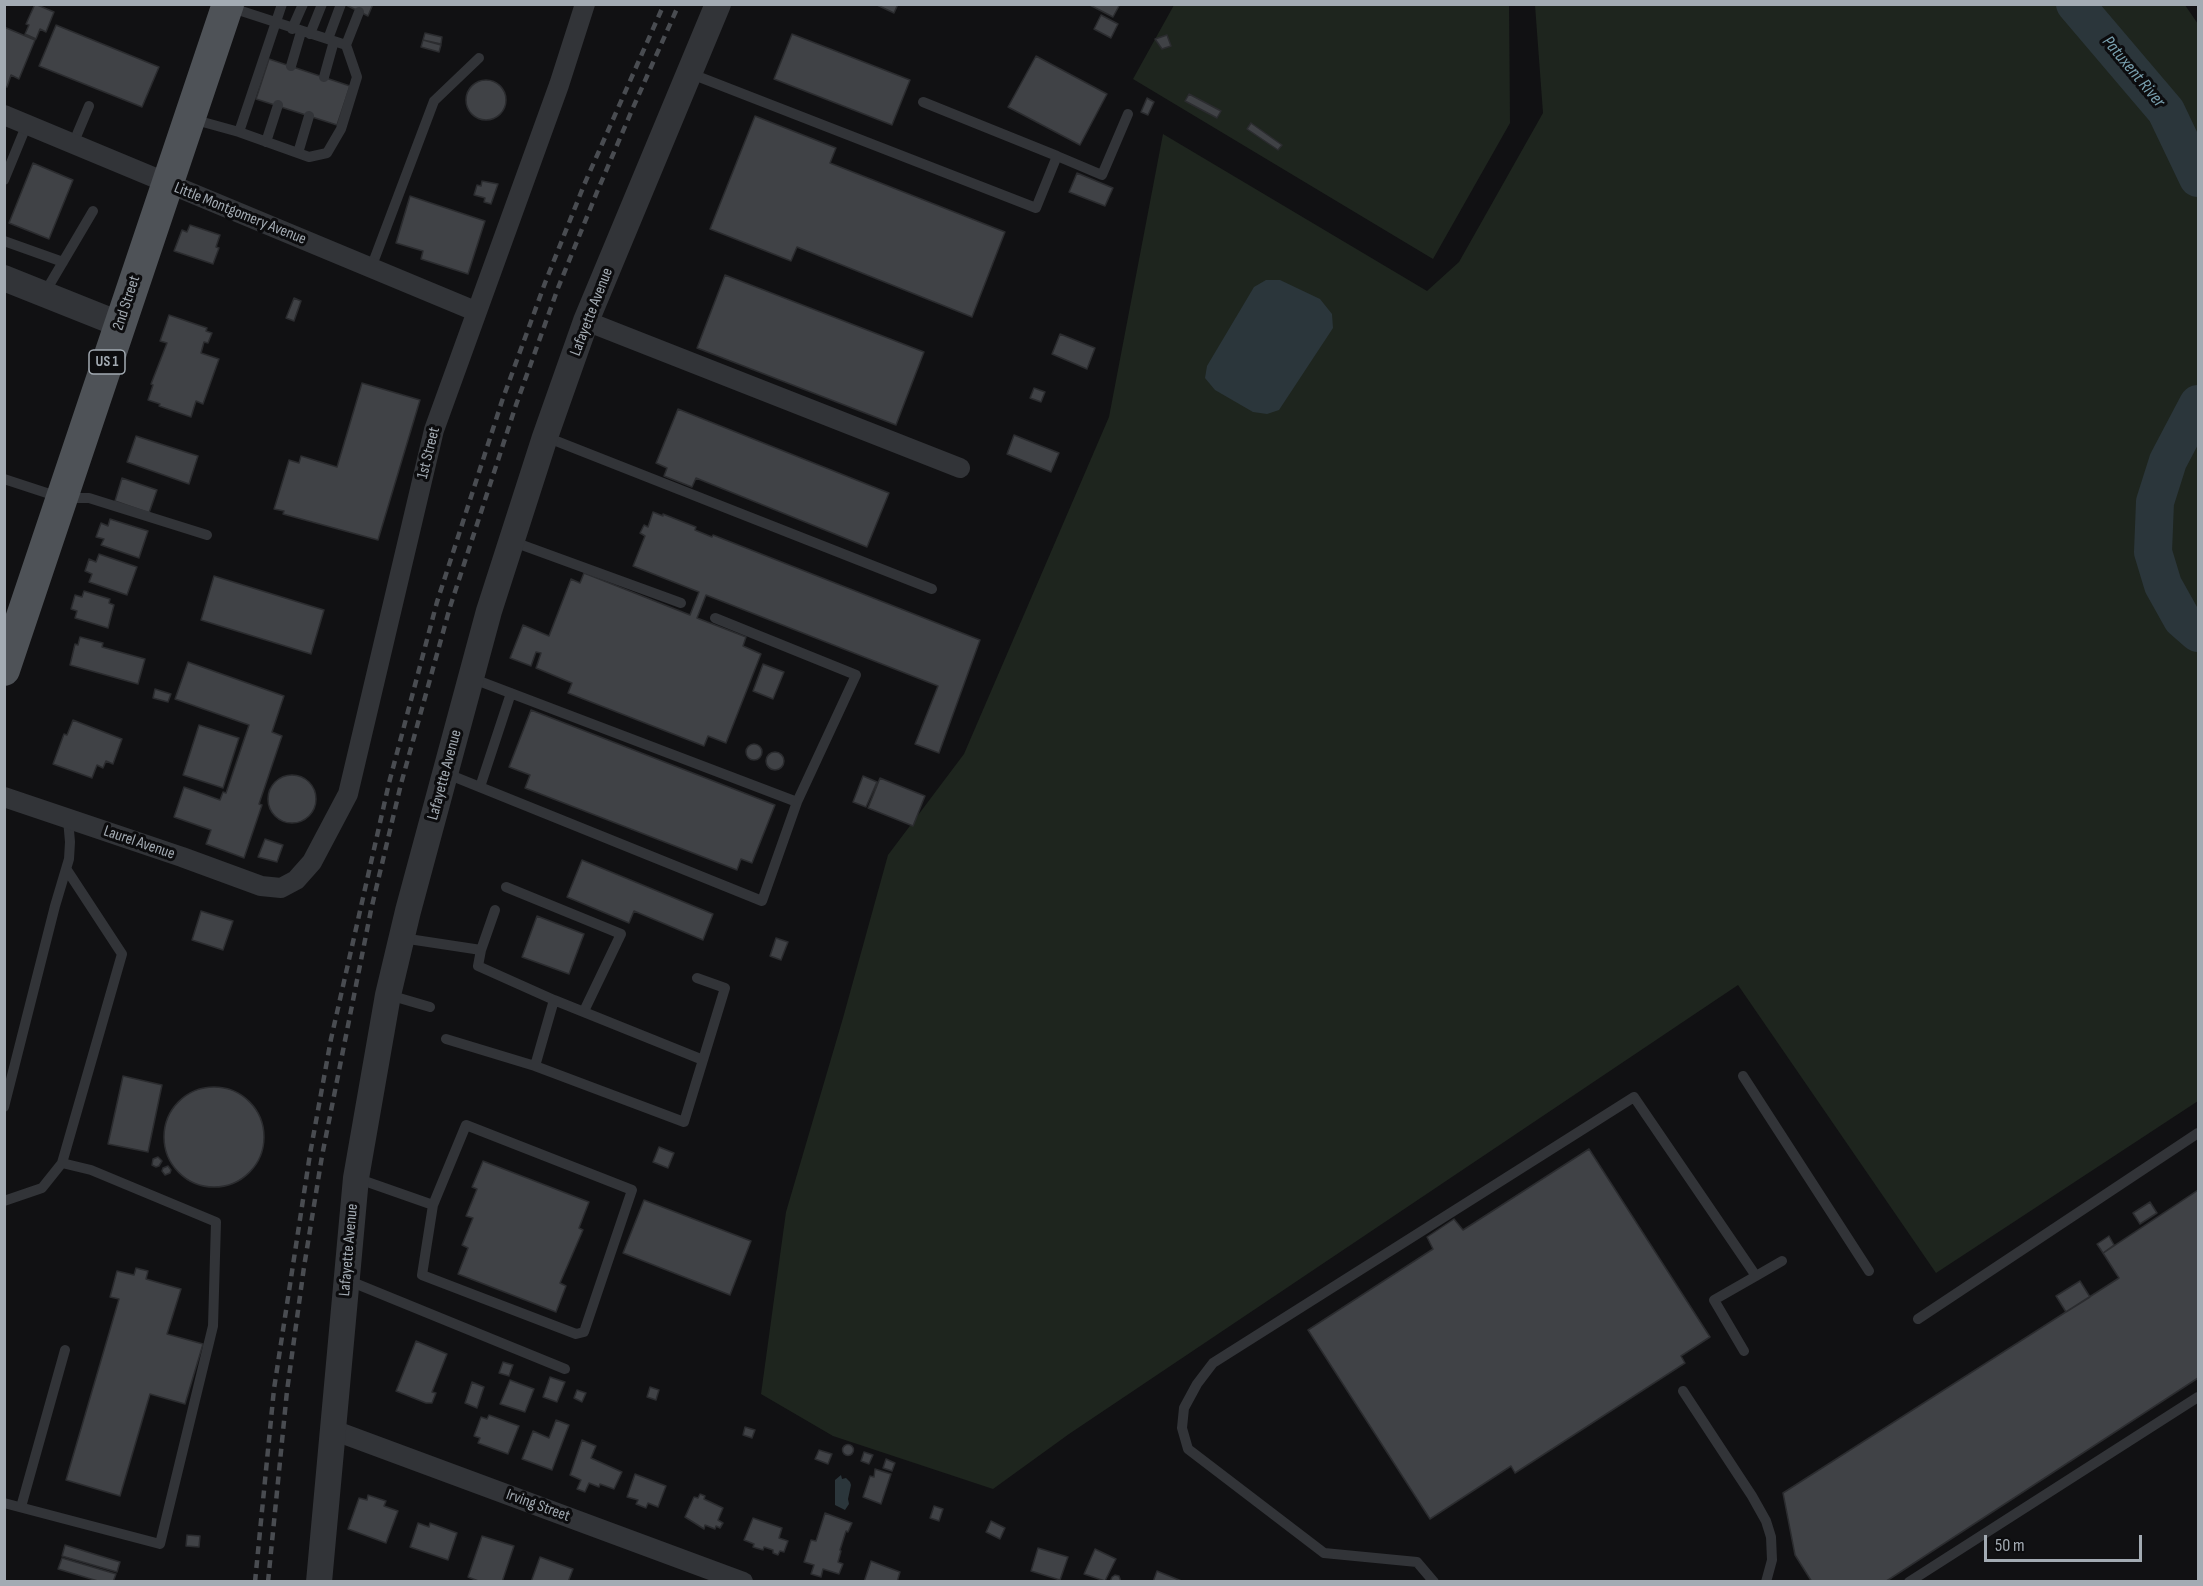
<!DOCTYPE html>
<style>
body{margin:0}
#map{position:relative;width:2203px;height:1586px;overflow:hidden;background:#111113;font-family:"Sofia Sans Condensed",sans-serif}
canvas{display:block}
.frame{position:absolute;inset:0;border:6px solid #a3abb3;pointer-events:none}
.scale{position:absolute;left:1984px;top:1535px;width:158px;height:27px;box-sizing:border-box;border:3px solid #a3abb3;border-top:0;padding-left:8px;font-size:18px;line-height:21px;white-space:nowrap;color:#a3abb3;-webkit-text-stroke:4px #0c0c0e;paint-order:stroke}
</style>
<div id="map">
<canvas width="2203" height="1586"></canvas>
<div class="frame"></div>
<div class="scale">50 m</div>
</div>
<script>
const context = document.querySelector('canvas').getContext('2d');
context.lineJoin = 'round';
function paint(path, color) { context.fillStyle = color; context.fill(path, 'evenodd'); }
const poly = rows => new Path2D(rows.map(r => 'M' + r).join(''));
function stroke(path, color, width, dash) { context.strokeStyle = color; context.lineWidth = width; context.lineCap = dash ? 'butt' : 'round'; context.setLineDash(dash || []); context.stroke(path); }
function label(font, color, halo, rows, align = 'center') {
  context.font = font + ' "Sofia Sans Condensed",sans-serif'; context.lineWidth = 6; context.setLineDash([]); context.textBaseline = 'middle'; context.strokeStyle = halo; context.fillStyle = color; for (const [text, x, y, turn = 0] of rows) {
    context.save(); context.translate(x, y); context.rotate((+turn || 0) * Math.PI / 180); context.textAlign = isNaN(turn) ? turn : align; if (halo) context.strokeText(text, 0, 0); context.fillText(text, 0, 0); context.restore();
  }
}
paint(poly([
 [1174,5,1509,5,1510,123,1433,259,1133,79],
 [1535,5,2185,5,2198,24,2198,1101,1936,1273,1738,985,1069,1434,993,1489,833,1436,761,1394,786,1212,843,1018,888,855,964,754,1109,417,1163,134,1427,291,1459,262,1543,113]
]), '#1e251e');
paint(poly([
 [1266,280,1280,280,1320,299,1332,314,1333,328,1279,410,1267,414,1253,412,1215,390,1205,378,1207,366,1254,287],
 [841,1475,842,1479,846,1478,850,1482,851,1485,848,1499,849,1504,845,1510,835,1505,835,1480]
]), '#2b363b');
stroke(poly([
 [2075,4,2166,111,2198,178],
 [2198,404,2168,461,2155,502,2153,552,2163,585,2182,619,2198,633]
]), '#2b363b', 38);
const building = poly([
 [35,4,54,12,46,32,40,29,36,39,25,34,29,25,26,24,35,4],
 [344,4,373,4,368,16,344,4],
 [875,4,898,4,894,13,875,4],
 [1088,4,1120,4,1113,17,1088,4],
 [1101,15,1118,24,1111,38,1094,29,1101,15],
 [56,25,159,67,142,107,39,66,56,25],
 [4,27,35,40,19,79,11,75,7,87,4,86,4,27],
 [425,33,442,37,441,44,423,40,425,33],
 [792,34,910,80,892,125,774,79,792,34],
 [1167,35,1171,46,1162,49,1155,39,1167,35],
 [423,40,441,45,439,52,421,47,423,40],
 [1036,56,1107,94,1080,145,1008,107,1036,56],
 [269,59,350,86,337,125,256,99,269,59],
 '466 100a20 20 0 1 1 40 0a20 20 0 1 1-40 0Z',
 [1189,94,1221,111,1217,118,1185,101,1189,94],
 [1147,98,1154,102,1148,115,1141,112,1147,98],
 [755,116,836,148,830,163,1005,232,972,317,797,247,791,261,710,229,755,116],
 [1251,123,1282,145,1278,150,1247,129,1251,123],
 [33,163,73,180,49,239,9,223,33,163],
 [1077,173,1113,188,1105,206,1069,192,1077,173],
 [482,181,498,184,491,204,484,202,485,198,474,195,477,185,481,186,482,181],
 [410,196,485,221,468,274,421,259,423,251,396,243,410,196],
 [190,225,220,235,216,247,219,248,213,264,174,251,182,230,187,232,190,225],
 [725,275,924,352,896,425,697,348,725,275],
 [294,298,301,301,294,321,286,318,294,298],
 [169,315,207,328,206,331,212,333,208,343,204,342,201,353,219,359,203,404,196,401,191,417,159,406,160,404,148,400,153,385,151,384,167,343,160,341,169,315],
 [1060,334,1095,348,1087,369,1052,354,1060,334],
 [362,383,420,400,378,540,283,514,284,511,274,509,289,460,299,463,301,456,337,467,362,383],
 [1034,388,1045,392,1041,402,1030,398,1034,388],
 [678,409,889,493,867,547,696,478,692,487,664,476,667,468,656,463,678,409],
 [1014,435,1059,453,1051,472,1007,454,1014,435],
 [136,436,198,456,189,484,127,462,136,436],
 [122,478,157,490,149,513,115,501,122,478],
 [653,512,663,516,663,514,696,527,695,530,712,537,713,535,980,640,939,753,915,744,938,686,706,595,697,618,746,637,743,646,761,654,726,743,708,736,704,746,568,693,572,683,536,668,541,653,536,652,531,666,510,658,523,625,549,636,571,579,580,583,584,573,690,615,699,592,633,566,645,536,640,533,644,525,648,527,653,512],
 [110,519,148,531,139,558,101,545,104,539,96,537,101,523,108,526,110,519],
 [99,554,137,567,127,595,89,582,92,574,85,571,89,559,96,562,99,554],
 [214,576,324,610,311,654,201,620,214,576],
 [84,591,110,599,109,603,114,605,108,628,75,618,77,611,71,609,75,595,82,597,84,591],
 [80,637,103,643,102,647,145,659,138,684,70,665,75,644,78,645,80,637],
 [188,662,284,696,272,732,282,736,259,804,262,805,244,858,206,844,211,830,174,817,184,787,220,800,223,792,226,793,249,725,175,699,188,662],
 [763,664,784,672,773,699,753,691,763,664],
 [155,689,171,694,168,702,153,698,155,689],
 [531,710,775,805,752,863,741,859,737,870,525,788,530,775,509,767,531,710],
 [73,720,122,739,113,764,106,761,103,768,97,765,92,778,53,764,64,734,67,735,73,720],
 [199,725,239,738,223,788,183,775,199,725],
 '746 752a8 8 0 1 1 16 0a8 8 0 1 1-16 0Z',
 '766 761a9 9 0 1 1 18 0a9 9 0 1 1-18 0Z',
 '268 799a24 24 0 1 1 48 0a24 24 0 1 1-48 0Z',
 [863,776,877,782,866,807,853,802,863,776],
 [880,778,925,796,913,826,868,808,880,778],
 [265,839,283,845,277,862,258,857,265,839],
 [582,860,713,914,703,940,634,911,629,923,567,897,582,860],
 [201,911,233,921,223,950,192,940,201,911],
 [537,916,584,934,569,974,522,957,537,916],
 [776,938,788,942,781,960,770,956,776,938],
 [123,1076,162,1085,148,1152,108,1144,123,1076],
 '164 1137a50 50 0 1 1 100 0a50 50 0 1 1-100 0Z',
 [659,1147,674,1153,668,1168,653,1162,659,1147],
 [1589,1149,1710,1337,1681,1356,1685,1363,1515,1473,1511,1466,1430,1519,1308,1330,1433,1249,1427,1237,1454,1219,1463,1230,1589,1149],
 [158,1157,162,1161,159,1166,156,1167,152,1165,153,1159,158,1157],
 [483,1161,589,1202,579,1228,583,1230,560,1283,566,1286,556,1312,458,1274,468,1248,462,1245,473,1218,466,1216,477,1189,472,1187,483,1161],
 [168,1166,171,1170,170,1173,165,1175,162,1171,163,1168,168,1166],
 [2198,1190,2198,1378,1885,1582,1812,1582,1795,1555,1783,1493,2119,1278,2103,1253,2198,1190],
 [644,1200,751,1241,730,1295,623,1253,644,1200],
 [2150,1202,2157,1213,2140,1224,2133,1213,2150,1202],
 [2109,1236,2114,1245,2103,1253,2097,1244,2109,1236],
 [136,1268,148,1271,146,1279,181,1289,167,1334,203,1344,185,1404,150,1394,120,1496,66,1480,119,1299,110,1297,117,1271,134,1275,136,1268],
 [2080,1281,2090,1297,2066,1312,2056,1296,2080,1281],
 [416,1341,447,1354,432,1392,436,1393,432,1403,426,1403,396,1391,416,1341],
 [503,1362,513,1365,509,1376,499,1373,503,1362],
 [550,1377,565,1382,557,1402,543,1397,550,1377],
 [510,1380,534,1389,525,1412,500,1404,510,1380],
 [472,1382,484,1387,477,1408,465,1403,472,1382],
 [650,1387,659,1390,656,1400,647,1397,650,1387],
 [577,1390,586,1393,582,1402,574,1398,577,1390],
 [489,1415,519,1426,508,1454,478,1443,480,1438,474,1436,481,1417,487,1419,489,1415],
 [556,1420,569,1425,552,1470,522,1459,533,1431,549,1438,556,1420],
 [745,1427,755,1430,752,1438,743,1435,745,1427],
 [582,1440,596,1446,591,1458,622,1472,614,1489,600,1484,599,1487,589,1483,585,1492,577,1489,581,1480,570,1475,582,1440],
 '842.5 1450a5.5 5.5 0 1 1 11 0a5.5 5.5 0 1 1-11 0Z',
 [819,1450,832,1454,828,1464,815,1459,819,1450],
 [864,1452,873,1455,869,1464,861,1461,864,1452],
 [886,1459,895,1463,892,1471,883,1468,886,1459],
 [875,1469,891,1474,881,1504,863,1497,870,1476,874,1477,875,1469],
 [635,1474,666,1486,658,1507,648,1503,646,1508,636,1504,638,1500,627,1497,635,1474],
 [700,1494,705,1496,704,1499,723,1508,718,1520,723,1523,720,1528,716,1526,715,1529,705,1525,704,1529,685,1517,694,1497,698,1498,700,1494],
 [368,1495,386,1501,384,1506,398,1511,386,1543,348,1529,359,1498,367,1500,368,1495],
 [934,1506,943,1509,939,1521,930,1518,934,1506],
 [825,1513,852,1523,848,1532,846,1531,840,1550,841,1551,838,1562,843,1564,839,1574,823,1569,821,1577,811,1574,814,1565,804,1562,811,1540,816,1541,825,1513],
 [753,1518,782,1528,779,1538,788,1541,784,1552,780,1551,778,1555,773,1553,773,1550,764,1547,763,1550,753,1547,754,1544,744,1540,753,1518],
 [991,1521,1005,1528,1000,1539,986,1532,991,1521],
 [418,1523,429,1527,430,1523,457,1533,448,1560,410,1547,418,1523],
 [187,1535,200,1536,199,1547,186,1546,187,1535],
 [482,1536,514,1546,502,1582,481,1582,468,1577,482,1536],
 [65,1545,120,1562,117,1572,62,1556,65,1545],
 [1038,1548,1068,1557,1060,1580,1031,1571,1038,1548],
 [1095,1549,1116,1559,1105,1581,1084,1574,1095,1549],
 [540,1557,573,1569,568,1582,531,1582,540,1557],
 [62,1558,116,1574,113,1582,101,1582,58,1569,62,1558],
 [871,1561,900,1572,897,1582,864,1582,871,1561],
 [1157,1571,1184,1582,1153,1582,1157,1571],
 [1115,1575,1119,1576,1121,1582,1110,1582,1112,1577,1115,1575]
]);
paint(building, '#404246');
stroke(building, '#2b2c2f', 1.5);
stroke(poly([
 [292,29,303,4],
 [310,34,322,4],
 [328,39,341,4],
 [346,45,359,12],
 [291,66,301,32],
 [689,73,1036,208,1057,156,1102,175,1128,114],
 [324,77,334,41],
 [923,102,1057,156],
 [192,119,239,132,309,157,327,153,341,129,357,77,346,45,229,7],
 [239,132,282,4],
 [266,142,278,105],
 [73,144,89,106],
 [298,153,309,116],
 [4,180,27,124],
 [4,241,63,262],
 [371,268,434,101,479,58],
 [44,294,93,211],
 [546,437,932,589],
 [4,479,62,498,89,498,207,535],
 [511,541,681,603],
 [715,618,856,675,797,802],
 [445,773,762,901,797,802,471,678],
 [480,787,511,693],
 [506,887,621,934,584,1011],
 [402,938,481,950,495,910],
 [389,995,430,1007],
 [554,1000,703,1060],
 [446,1039,535,1066,554,1000,478,966,481,950],
 [535,1066,684,1122,725,988,697,978],
 [1743,1076,1869,1271],
 [4,1107,55,906,69,859,70,842,68,819],
 [356,1178,433,1205,466,1125,632,1190,584,1332,576,1334,422,1275,433,1205],
 [4,1201,42,1188,62,1163],
 [1756,1276,1782,1261],
 [347,1280,565,1369],
 [1918,1319,2198,1133],
 [1683,1391,1752,1496,1766,1521,1771,1537,1772,1560,1766,1582],
 [4,1503,160,1544,213,1326,216,1222,91,1170,62,1163,122,954,67,870],
 [21,1507,65,1350],
 [1434,1582,1417,1562,1324,1553,1188,1449,1182,1428,1184,1408,1197,1384,1213,1363,1634,1097,1756,1276,1714,1300,1744,1351],
 [1909,1582,2198,1397]
]), '#323438', 10);
stroke(poly([
 [4,115,475,311],
 [586,321,960,468],
 [4,797,182,857,261,886,281,888,296,880,312,862,348,794,434,430,559,85,585,4],
 [333,1430,743,1582]
]), '#323438', 20);
stroke(poly([
 [4,278,119,324],
 [319,1582,356,1178,388,995,408,911,489,611,545,437,586,321,718,4]
]), '#323438', 26);
stroke(poly([
 [4,670,228,4]
]), '#4e5257', 32);
stroke(poly([
 [255,1582,274,1389,310,1154,331,1039,389,783,437,602,502,401,545,283,584,185,664,4],
 [268,1582,287,1391,304,1267,322,1156,371,910,401,784,450,607,516,405,558,288,597,192,632,110,679,4]
]), '#494c51', 4.5, [8, 6]);
for (const [x, y, w] of [
 [107,362,36]
]) { const box = new Path2D(); box.roundRect(x - w / 2, y - 12, w, 24, 4.5); context.fillStyle = '#0c0c0e'; context.fill(box); stroke(box, '#a3abb3', 1.5); }
label('bold 15px', '#a3abb3', null, [
 ["US 1",107,362]
]);
label('16px', '#a3abb3', '#0c0c0e', [
 ["Little Montgomery Avenue",240,214,22],
 ["2nd Street",127,303,-72],
 ["Lafayette Avenue",592,312,-69],
 ["1st Street",429,453,-76],
 ["Lafayette Avenue",445,775,-75],
 ["Laurel Avenue",139,843,19],
 ["Lafayette Avenue",349,1250,-85],
 ["Irving Street",538,1506,20]
]);
label('italic 18px', '#79a0af', '#0c0c0e', [
 ["Patuxent River",2133,72,50]
]);
</script>
